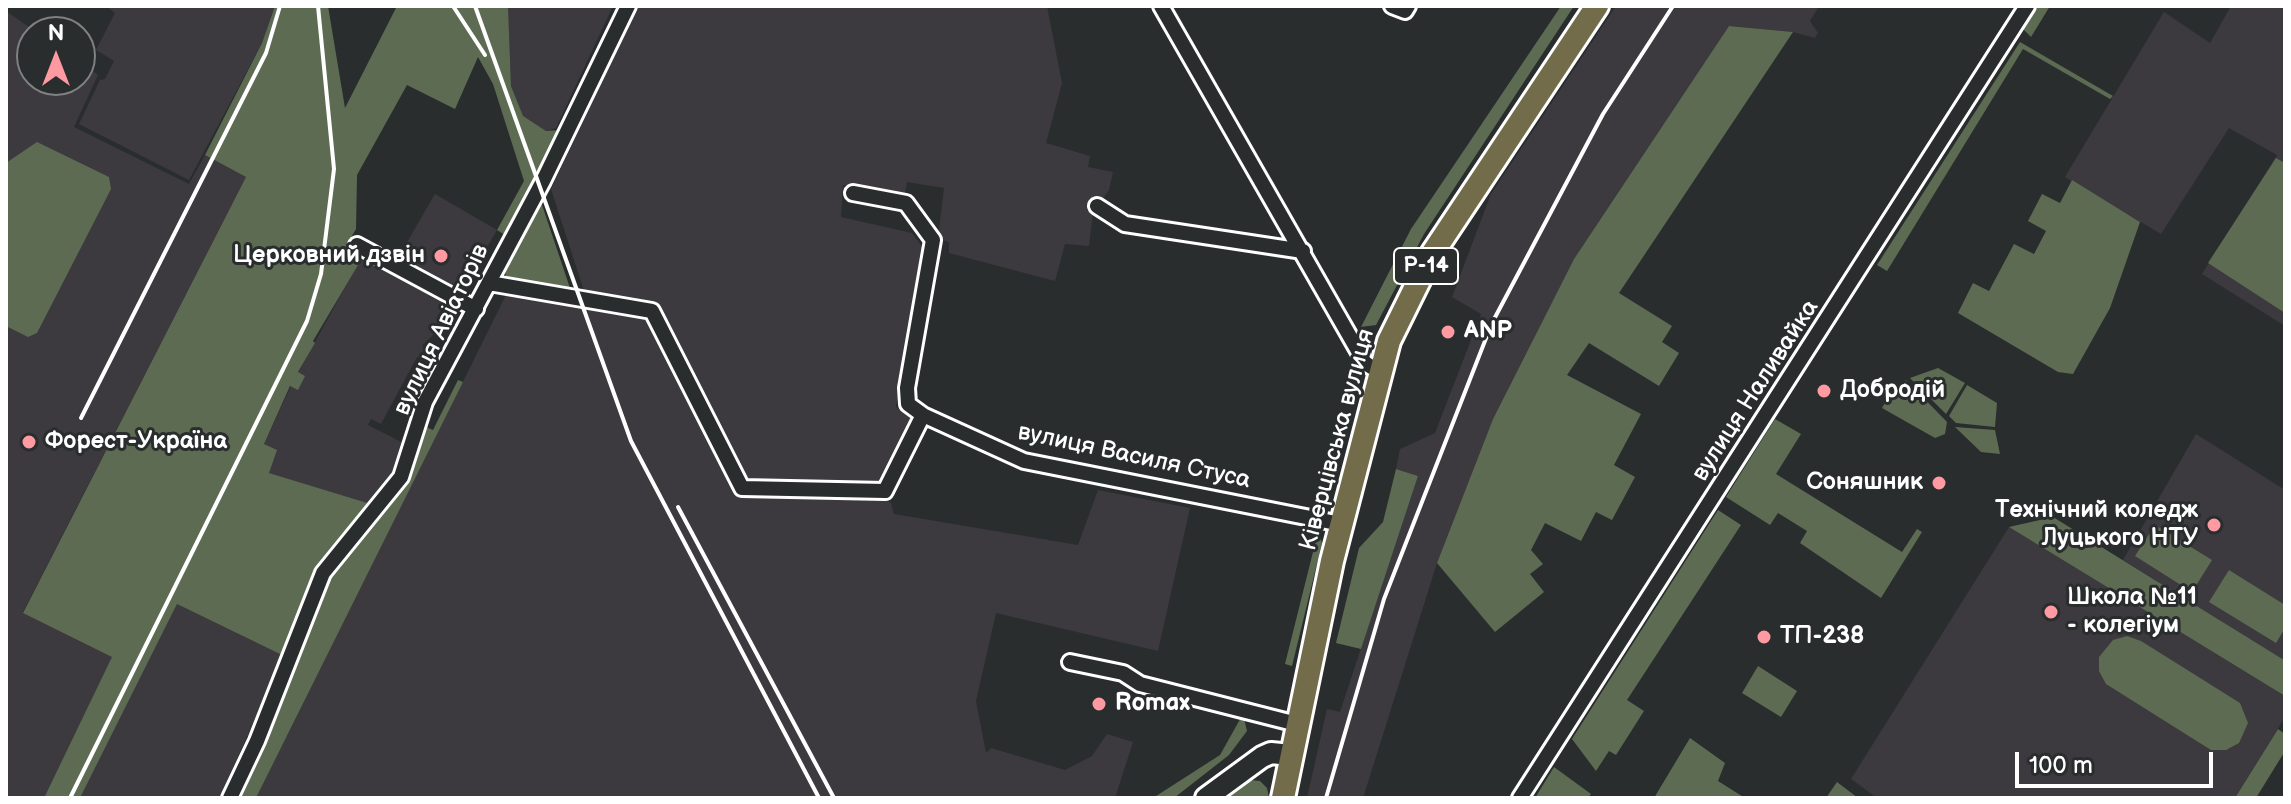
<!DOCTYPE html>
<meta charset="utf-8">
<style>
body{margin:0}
#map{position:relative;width:2291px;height:804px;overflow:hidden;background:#2a2d2e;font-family:"Balsamiq Sans",sans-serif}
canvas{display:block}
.frame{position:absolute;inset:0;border:8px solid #fff;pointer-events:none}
.north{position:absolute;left:16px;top:16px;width:80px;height:80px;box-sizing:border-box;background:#2a2d2e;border:2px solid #7f8182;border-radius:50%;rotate:0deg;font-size:22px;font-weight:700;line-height:32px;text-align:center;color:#fff}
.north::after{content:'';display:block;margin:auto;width:28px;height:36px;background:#ff9aa2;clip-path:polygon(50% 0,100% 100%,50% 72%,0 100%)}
.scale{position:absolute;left:2015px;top:752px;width:198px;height:36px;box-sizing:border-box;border:4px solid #fff;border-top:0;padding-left:10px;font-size:24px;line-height:28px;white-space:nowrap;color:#fff;-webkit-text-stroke:6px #2a2d2e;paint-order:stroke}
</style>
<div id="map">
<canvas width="2291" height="804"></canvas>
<div class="frame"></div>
<div class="north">N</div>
<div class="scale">100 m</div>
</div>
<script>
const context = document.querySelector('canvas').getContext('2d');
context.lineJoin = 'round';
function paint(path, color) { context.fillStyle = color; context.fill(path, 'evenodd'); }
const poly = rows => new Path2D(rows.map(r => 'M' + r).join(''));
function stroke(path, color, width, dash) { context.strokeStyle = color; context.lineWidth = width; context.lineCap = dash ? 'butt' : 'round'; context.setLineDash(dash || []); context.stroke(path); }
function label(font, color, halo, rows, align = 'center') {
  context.font = font + ' "Balsamiq Sans",sans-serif'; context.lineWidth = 6; context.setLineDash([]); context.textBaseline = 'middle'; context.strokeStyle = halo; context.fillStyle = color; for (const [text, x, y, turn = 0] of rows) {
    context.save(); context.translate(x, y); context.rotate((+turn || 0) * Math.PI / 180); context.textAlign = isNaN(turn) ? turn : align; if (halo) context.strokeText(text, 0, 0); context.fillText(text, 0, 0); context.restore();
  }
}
paint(poly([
 [106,6,275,6,262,43,189,180,79,124,100,80,105,79,114,61,96,50,115,13],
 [508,6,613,6,556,128,546,131,523,117,511,86],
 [638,6,1047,6,1062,83,1046,143,1090,156,1088,167,1113,172,1109,190,1093,212,1089,246,1065,244,1055,281,949,253,949,242,938,239,944,188,907,182,904,199,843,185,841,217,912,233,923,248,896,407,913,419,884,483,878,486,747,484,658,307,601,300,584,291,551,189],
 [1616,6,1819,6,1810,21,1818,33,1815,38,1793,32,1729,26,1574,259,1493,419,1437,563,1363,798,1307,798,1327,709,1340,712,1418,476,1396,469,1400,449,1435,433,1481,314,1452,297,1491,194],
 [2231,6,2285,6,2285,326,2202,274,2277,155,2229,128,2161,234,2065,177,2164,12,2210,43],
 [6,11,36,32,32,32,32,80,80,80,80,62,98,75,74,127,189,184,205,155,246,177,23,612,113,657,44,798,6,798],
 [435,194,497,230,461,292,399,256],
 [360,252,454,303,436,332,422,346,428,351,424,360,417,357,381,424,371,419,368,425,407,445,397,474,374,505,268,473,264,444,291,386,298,389,304,377,298,373,360,260,357,258],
 [506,295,630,311,651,319,667,346,736,496,877,495,891,503,894,514,1078,545,1098,490,1190,508,1158,651,996,613,976,701,986,753,991,748,1065,770,1092,756,1107,734,1133,742,1115,798,256,798],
 [2196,434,2285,490,2285,661,2123,560],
 [2009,527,2285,696,2285,717,2235,798,1877,798,1851,779],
 [177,604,284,656,219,798,80,798]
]), '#3c3a3e');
paint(poly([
 [275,6,328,6,345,108,397,6,508,6,511,86,523,116,546,131,560,130,508,237,497,230,524,181,493,84,478,57,455,109,407,85,357,175,356,229,347,244,360,252,357,258,361,260,313,341,315,343,298,372,305,376,298,390,290,386,264,444,277,450,269,473,374,505,319,570,284,656,177,604,80,798,44,798,112,657,23,613,246,177,205,155,262,43],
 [1561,6,1574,6,1424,234,1376,325,1361,327,1411,229],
 [2038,6,2050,6,2031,37,2023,29],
 [1729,26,1793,32,1619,293,1672,326,1662,342,1679,353,1659,386,1589,343,1567,375,1641,414,1614,465,1635,477,1612,520,1596,512,1581,541,1545,523,1531,550,1543,564,1530,574,1544,592,1495,632,1437,563,1493,419,1574,259],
 [2020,42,2113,96,2110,99,2023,49,1887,271,1877,265],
 [37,142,109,177,111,189,37,333,28,337,6,326,6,163],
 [2276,158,2285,163,2285,313,2208,263],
 [2072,180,2140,222,2110,308,2073,374,2058,372,1958,313,1973,283,1989,291,2014,244,2034,254,2046,231,2028,221,2042,194,2060,203],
 [539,196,572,294,506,277,504,266],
 [1938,368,1965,383,1946,414,1910,378],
 [458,380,463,382,256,798,237,798,327,576,389,505,406,478,421,425,433,430],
 [1906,380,1947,422,1945,434,1935,438,1882,408,1893,389],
 [1967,385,1997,403,1995,427,1956,423,1949,416],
 [1775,419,1801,434,1776,474,1902,552,1917,529,1922,532,1881,598,1800,543,1807,531,1778,513,1770,525,1726,497],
 [1955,427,1995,430,2000,454,1981,452],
 [1396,469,1418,476,1361,649,1336,643,1359,548,1383,522],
 [1718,510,1741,525,1627,700,1644,711,1616,755,1609,751,1596,771,1572,739],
 [2053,517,2284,660,2285,696,2009,527],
 [2155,525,2212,560,2192,592,2135,556],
 [1318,532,1322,543,1292,666,1285,664],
 [2229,570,2285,605,2285,628,2276,643,2209,602],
 [2127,636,2141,641,2240,703,2248,723,2239,743,2226,750,2211,750,2106,684,2099,671,2099,657,2113,640],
 [1758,666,1797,691,1781,717,1742,693],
 [1243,714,1247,731,1229,755,1174,798,1153,798,1220,755],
 [2278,729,2285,734,2285,751,2256,798,2235,798],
 [1690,738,1725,763,1718,781,1745,798,1654,798],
 [1554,767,1591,794,1588,798,1535,798],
 [1250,780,1260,781,1267,788,1269,798,1228,798],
 [1837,782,1858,798,1826,798]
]), '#5d6b53');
const street = poly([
 [1161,6,1365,363,1378,371],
 [1392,6,1405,11,1408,6],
 [853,193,906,203,933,240,907,388,908,404,923,415],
 [1097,206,1125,224,1303,251],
 [357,245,476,309],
 [489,283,652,311,742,488,885,491,923,415,1024,461,1341,524],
 [1070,662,1123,673,1140,684,1297,724],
 [230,798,257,741,323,573,401,477,425,402,543,181,628,6],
 [1520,798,2027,6]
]);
const secondary = poly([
 [1206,798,1262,757,1271,753,1291,755]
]);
const primary = poly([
 [1283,798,1332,561,1389,341,1432,254,1597,6]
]);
stroke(street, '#fff', 20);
stroke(secondary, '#fff', 26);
stroke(primary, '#fff', 28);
stroke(street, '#2a2d2e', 14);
stroke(secondary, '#2a2d2e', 20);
stroke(primary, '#736c4b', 22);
stroke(poly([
 [453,6,485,55],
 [475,6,631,441,819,798],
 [81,418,266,53,280,6],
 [678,507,834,798],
 [70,798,307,321,321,274,334,169,318,6],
 [1326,798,1384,599,1492,323,1603,114,1673,6]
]), '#fff', 4);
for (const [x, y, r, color] of [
 [441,256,8,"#ff9aa2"],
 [1448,332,8,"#ff9aa2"],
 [1824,391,8,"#ff9aa2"],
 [29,442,8,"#ff9aa2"],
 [1939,483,8,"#ff9aa2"],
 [2214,525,8,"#ff9aa2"],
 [2051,612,8,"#ff9aa2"],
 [1764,637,8,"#ff9aa2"],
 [1099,704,8,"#ff9aa2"]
]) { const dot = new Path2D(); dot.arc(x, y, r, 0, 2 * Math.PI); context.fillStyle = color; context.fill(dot); stroke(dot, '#2a2d2e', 3); }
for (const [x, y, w] of [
 [1426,266,64]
]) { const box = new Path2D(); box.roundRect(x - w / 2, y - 18, w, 36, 6); context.fillStyle = '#2a2d2e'; context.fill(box); stroke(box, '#fff', 2); }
label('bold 22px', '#fff', null, [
 ["Р-14",1426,266]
]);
label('bold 24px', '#fff', '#2a2d2e', [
 ["Церковний дзвін",425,256,"right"],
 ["ANP",1464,332],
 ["Добродій",1840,391],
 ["Форест-Україна",45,442],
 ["Соняшник",1923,483,"right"],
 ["Технічний коледж",2198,511,"right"],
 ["Луцького НТУ",2198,539,"right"],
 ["Школа №11",2067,598],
 ["- колегіум",2067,626],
 ["ТП-238",1780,637],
 ["Romax",1115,704]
], 'left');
label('24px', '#fff', '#2a2d2e', [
 ["вулиця Авіаторів",442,330,-64],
 ["вулиця Наливайка",1756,391,-57],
 ["Ківерцівська вулиця",1338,440,-75],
 ["вулиця Василя Стуса",1134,457,12]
]);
</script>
